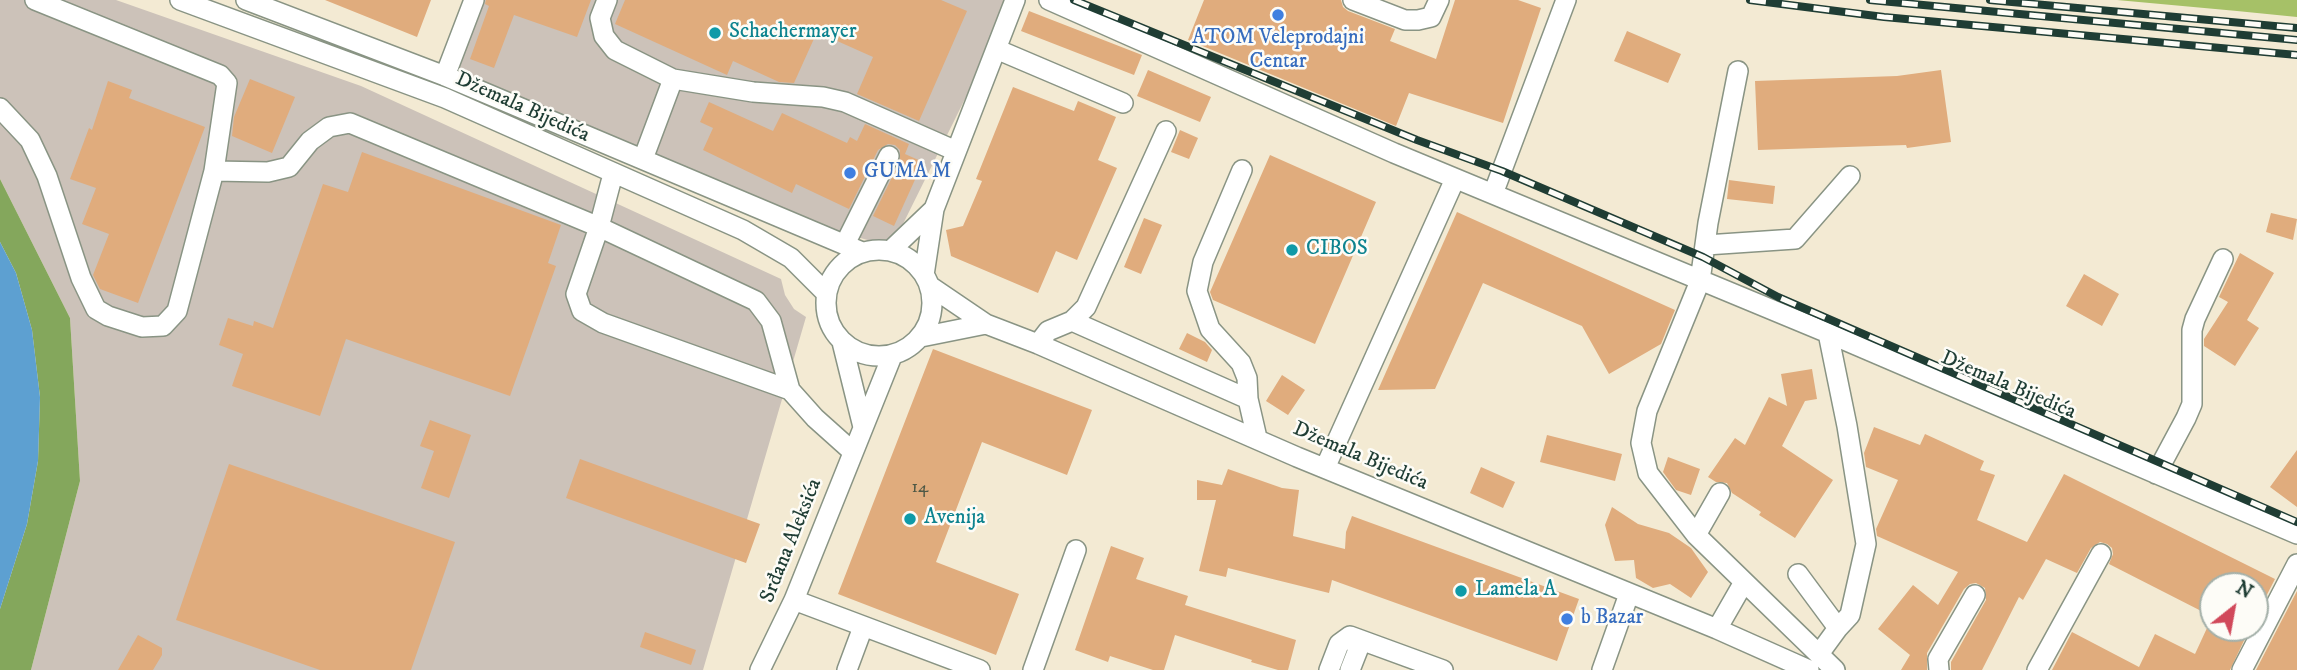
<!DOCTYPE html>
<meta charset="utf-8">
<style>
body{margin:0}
#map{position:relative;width:2297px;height:670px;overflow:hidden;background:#f3ead3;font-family:"IM FELL DW Pica",serif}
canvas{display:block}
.north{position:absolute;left:2199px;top:572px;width:70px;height:70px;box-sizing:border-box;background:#fdfcf7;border:2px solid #a4b0a9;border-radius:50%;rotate:31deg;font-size:19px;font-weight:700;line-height:28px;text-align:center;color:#1f3d34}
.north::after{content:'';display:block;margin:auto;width:24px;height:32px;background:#d1495b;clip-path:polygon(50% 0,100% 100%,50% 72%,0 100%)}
</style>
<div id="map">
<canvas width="2297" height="670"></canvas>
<div class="north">N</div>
</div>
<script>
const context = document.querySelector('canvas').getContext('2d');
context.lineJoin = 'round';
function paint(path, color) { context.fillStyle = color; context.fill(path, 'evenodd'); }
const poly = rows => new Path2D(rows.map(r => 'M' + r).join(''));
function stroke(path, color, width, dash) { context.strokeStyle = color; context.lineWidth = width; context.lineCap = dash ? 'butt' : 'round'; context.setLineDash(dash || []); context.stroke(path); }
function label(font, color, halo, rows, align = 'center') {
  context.font = font + ' "IM FELL DW Pica",serif'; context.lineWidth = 5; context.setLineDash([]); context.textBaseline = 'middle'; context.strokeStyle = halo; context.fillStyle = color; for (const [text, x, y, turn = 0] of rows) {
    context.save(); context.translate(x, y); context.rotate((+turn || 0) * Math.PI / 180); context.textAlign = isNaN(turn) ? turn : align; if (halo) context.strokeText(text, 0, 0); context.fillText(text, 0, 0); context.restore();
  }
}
paint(poly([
 [0,0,116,0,361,86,781,279,785,295,794,309,806,317,703,670,31,670,80,481,70,318,0,179],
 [477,0,1014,0,901,228,881,244,837,231,445,76]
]), '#ccc2b9');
paint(poly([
 [2117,0,2297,0,2297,17,2237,11]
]), '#a6c167');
paint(poly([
 [0,179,70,318,80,481,31,670,0,670,0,609,27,524,38,461,40,397,32,330,16,273,0,242]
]), '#84a75c');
paint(poly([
 [0,242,16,273,32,330,40,397,38,461,27,524,0,609]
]), '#5da0d1');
paint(poly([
 [325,0,431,0,417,37],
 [486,0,591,0,577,37,514,15,494,68,470,59,489,6,485,4],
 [625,0,941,0,967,11,919,121,857,94,873,57,817,32,794,83,779,82,733,61,727,75,615,24],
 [1204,0,1341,0,1343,7,1348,11,1395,29,1390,41,1436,59,1455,0,1518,0,1541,8,1503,123,1409,93,1396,126,1188,40],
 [1029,11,1142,55,1134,75,1021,31],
 [1627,31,1681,54,1668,83,1614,61],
 [1148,70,1211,97,1200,122,1137,96],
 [1941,70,1951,142,1907,148,1906,145,1758,150,1755,81,1897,76],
 [250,79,295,97,272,153,232,136,234,117],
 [108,81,132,90,129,98,205,127,138,303,100,289,93,275,109,234,82,224,96,188,70,179,89,128,92,130],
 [1013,87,1074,111,1078,101,1116,117,1098,160,1117,168,1077,260,1056,251,1038,293,951,256,946,230,963,226,982,181,976,179],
 [709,102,773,131,782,113,847,143,850,137,857,141,865,124,909,144,905,154,923,162,894,226,873,216,900,161,900,150,895,145,888,144,878,150,849,209,796,184,792,193,703,150,713,128,700,122],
 [1180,130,1198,138,1189,159,1171,152],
 [362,152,561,225,548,263,556,266,510,396,346,339,320,416,232,386,243,354,219,345,228,318,253,326,254,321,273,328,323,184,348,192],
 [1270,155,1376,202,1315,344,1213,300,1210,292],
 [1729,180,1775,186,1773,204,1727,199],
 [1457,212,1675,310,1661,344,1609,374,1582,326,1483,283,1435,389,1378,390],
 [2271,213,2297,219,2293,240,2266,232],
 [1144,218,1162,225,1141,274,1124,267],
 [2240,253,2274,273,2247,320,2259,328,2235,366,2204,346,2204,339,2228,302,2219,297],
 [2084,274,2119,294,2102,326,2066,306],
 [1187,333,1205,342,1212,350,1207,362,1179,349],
 [933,349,1092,410,1067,475,982,442,936,562,1019,594,996,655,838,594],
 [1812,369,1817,399,1805,401,1782,446,1833,480,1795,538,1759,515,1761,512,1732,493,1727,483,1716,482,1708,477,1735,438,1745,445,1769,397,1787,406,1781,374],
 [1282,375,1305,390,1288,415,1266,401],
 [430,420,471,435,449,498,421,488,434,451,420,446],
 [1874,427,1920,445,1925,434,1984,461,1980,470,1995,475,1977,520,2027,542,2064,474,2275,579,2255,618,2255,586,2213,586,2213,617,2109,564,2113,554,2112,548,2107,544,2100,542,2091,548,2077,573,2046,559,2023,600,2019,597,1982,670,1951,670,1951,662,1986,600,1985,588,1976,583,1970,584,1964,589,1927,653,1927,670,1901,670,1910,655,1878,629,1913,585,1938,605,1958,572,1877,536,1876,529,1898,480,1866,467,1864,453],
 [1547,435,1622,454,1615,481,1540,462],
 [2297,450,2297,507,2270,487],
 [1668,457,1700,469,1691,495,1676,490,1663,472],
 [580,459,760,524,746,563,566,498],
 [229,464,455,542,411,670,320,670,176,620],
 [1481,467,1515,482,1503,508,1470,493],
 [1228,469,1282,488,1299,490,1293,536,1345,549,1346,532,1352,516,1579,599,1557,661,1332,580,1329,593,1228,568,1226,577,1199,571,1216,500,1197,500,1197,480,1222,485],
 [1612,507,1638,524,1669,533,1691,548,1708,572,1691,598,1670,584,1653,588,1636,578,1634,560,1615,561,1605,525],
 [1111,546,1144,558,1136,579,1188,596,1185,605,1296,640,1288,670,1278,670,1251,662,1252,660,1175,635,1164,670,1153,670,1110,656,1108,662,1075,650],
 [2297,591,2297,670,2256,670],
 [2207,628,2250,628,2230,670,2052,670,2072,632,2139,667,2155,634,2195,654],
 [645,632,696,650,691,665,640,647],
 [138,635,162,648,162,655,153,670,118,670]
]), '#e0ac7d');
const minor = poly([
 [180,0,445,98,743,230,791,258,826,293],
 [246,0,445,76,862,252],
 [607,0,600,18,604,36,615,50,673,79],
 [1049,0,1394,153,1828,333,2297,534],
 [1353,0,1405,20,1418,20,1431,17,1439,0],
 [996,49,1123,103],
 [1738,71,1708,223,1700,281,1647,411,1641,443,1648,473,1696,535,1835,670],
 [445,76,474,0],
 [0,108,30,140,47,176,81,278,96,309,108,316,142,327,163,326,177,311,214,171,227,83,220,75,35,0],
 [643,159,673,79,753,92,823,97,845,102,956,151],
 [1242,170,1203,262,1197,291,1210,329,1241,363,1247,378,1248,399,1257,438],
 [214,171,268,172,289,167,310,141,329,127,350,123,599,227,576,294,582,311,603,323,790,390],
 [613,174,599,227,756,301,771,321,790,390,815,418,853,452],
 [1493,194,1566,0],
 [845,244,889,156],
 [1706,245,1795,239,1850,176],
 '826 303a53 53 0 1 1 106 0a53 53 0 1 1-106 0Z',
 [890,251,934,209],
 [924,275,934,209,1015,0],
 [930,286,986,324,1038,344,1297,457,1717,629,1809,670],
 [1072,321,1248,399],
 [1828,333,1847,426,1866,544,1850,615,1838,628],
 [921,337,986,324],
 [842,342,863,427],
 [1038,344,1048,331,1072,321,1086,307,1166,131],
 [1325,468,1455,179],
 [2156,474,2186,418,2192,404,2192,330,2195,319,2223,259],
 [1696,535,1720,493],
 [1798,574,1838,628,1819,654],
 [794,600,980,670],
 [1717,629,1744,582],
 [760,670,794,600,892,356],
 [847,670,863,627],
 [1033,670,1076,550],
 [1329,670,1339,644,1350,636,1443,670],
 [1350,670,1361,642],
 [1602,670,1629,594],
 [1939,670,1938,659,1975,595],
 [2037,670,2101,554],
 [2242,670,2297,564]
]);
stroke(minor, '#899484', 22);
stroke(minor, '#fff', 19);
const rail = poly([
 [1074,0,1417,140,1502,171,1703,257,1778,297,2297,522],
 [1750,0,1884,17,2297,55],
 [1870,0,2297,40],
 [1990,0,2297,28]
]);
stroke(rail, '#1f3d34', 8);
stroke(rail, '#fdfcf7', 5, [16]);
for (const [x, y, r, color] of [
 [1278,15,7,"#3f7fe0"],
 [715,33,7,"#0f9aa8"],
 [850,173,7,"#3f7fe0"],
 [1292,250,7,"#0f9aa8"],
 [910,519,7,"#0f9aa8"],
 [1461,591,7,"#0f9aa8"],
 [1567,619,7,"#3f7fe0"]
]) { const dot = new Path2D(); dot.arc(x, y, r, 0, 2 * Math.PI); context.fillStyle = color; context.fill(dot); stroke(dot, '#fdfcf7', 2.5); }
label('18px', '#4f5946', null, [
 ["14",920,488]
]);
label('21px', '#0d838f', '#fdfcf7', [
 ["Schachermayer",729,33],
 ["CIBOS",1306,250],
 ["Avenija",924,519],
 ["Lamela A",1475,591]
], 'left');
label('21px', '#366cbe', '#fdfcf7', [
 ["ATOM Veleprodajni",1278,39,"center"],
 ["Centar",1278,63,"center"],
 ["GUMA M",864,173],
 ["b Bazar",1581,619]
], 'left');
label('21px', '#1f3d34', '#fdfcf7', [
 ["Džemala Bijedića",522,108,24],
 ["Džemala Bijedića",2008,386,23],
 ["Džemala Bijedića",1360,457,23],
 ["Srđana Aleksića",792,541,-68]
]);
</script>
